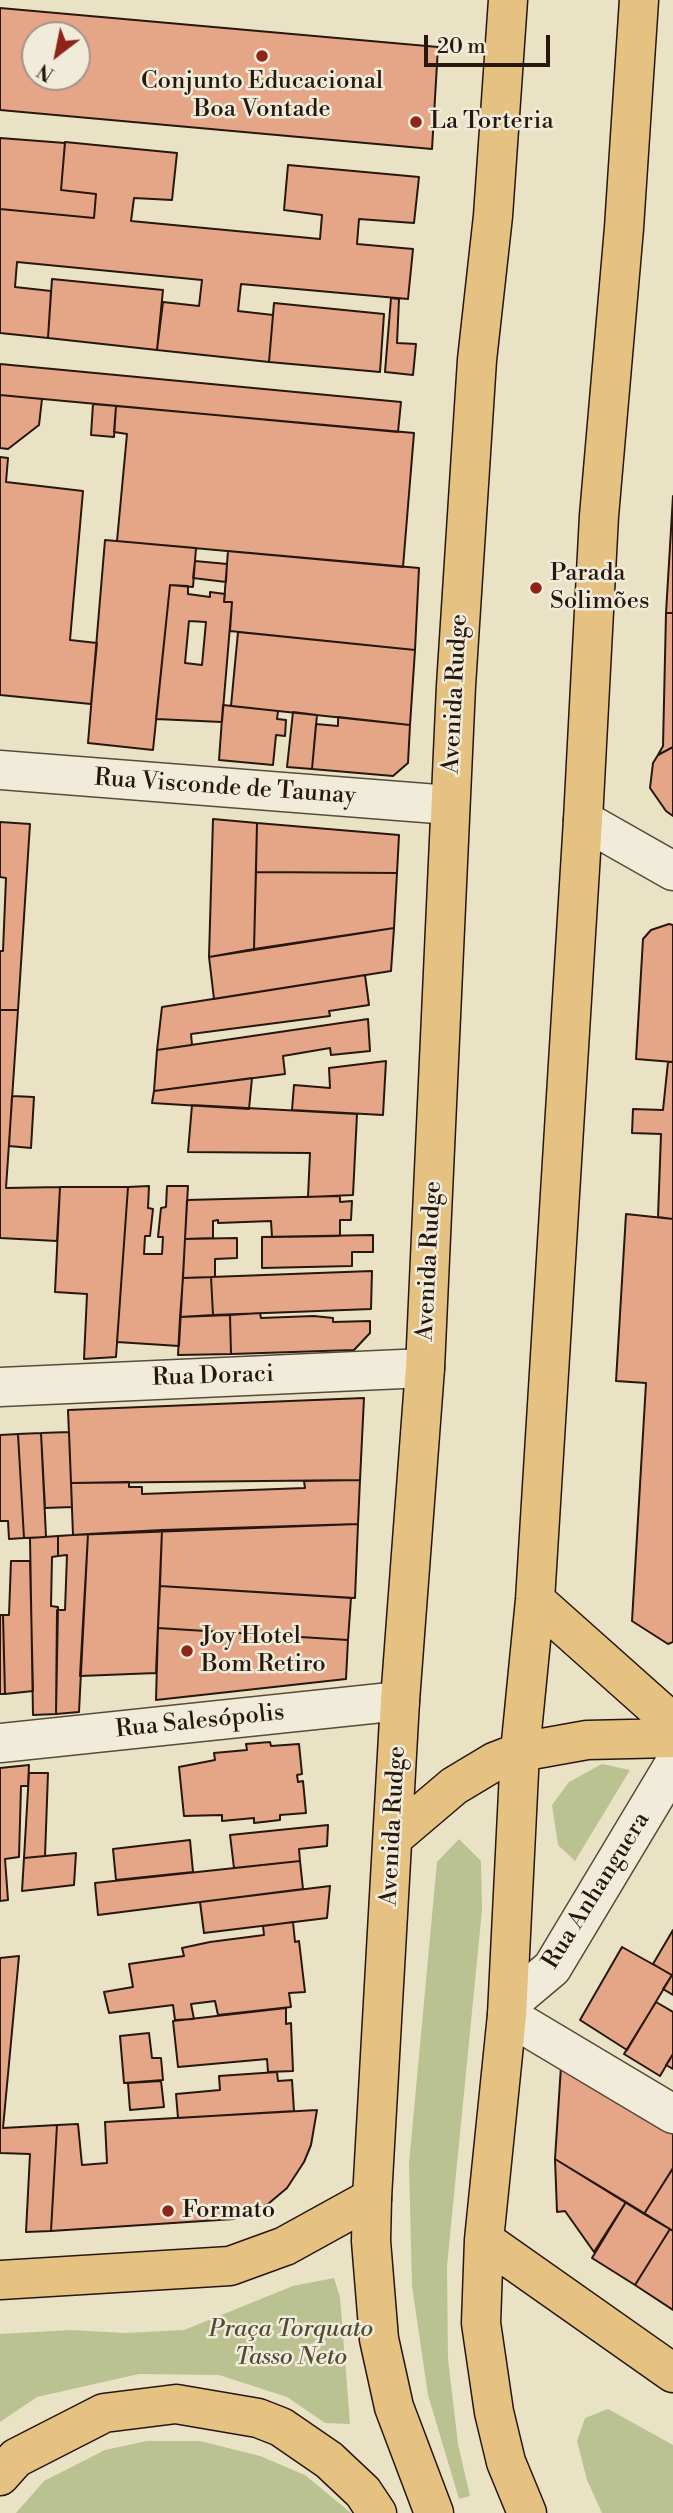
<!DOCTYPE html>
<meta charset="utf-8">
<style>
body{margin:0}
#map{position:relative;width:673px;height:2513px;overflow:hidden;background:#eae2c4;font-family:"Libre Bodoni",serif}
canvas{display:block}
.north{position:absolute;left:21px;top:21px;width:70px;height:70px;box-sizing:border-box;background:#f1ecd9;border:2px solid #a09788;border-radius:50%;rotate:212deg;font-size:19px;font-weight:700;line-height:28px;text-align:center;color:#27170f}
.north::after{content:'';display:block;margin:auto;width:24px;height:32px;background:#8f2418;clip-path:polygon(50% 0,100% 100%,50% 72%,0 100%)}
.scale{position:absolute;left:424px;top:35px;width:126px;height:32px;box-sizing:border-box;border:4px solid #27170f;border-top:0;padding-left:9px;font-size:21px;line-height:24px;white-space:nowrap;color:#27170f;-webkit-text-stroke:5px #f1ecd9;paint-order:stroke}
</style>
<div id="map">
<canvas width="673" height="2513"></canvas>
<div class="north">N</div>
<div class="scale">20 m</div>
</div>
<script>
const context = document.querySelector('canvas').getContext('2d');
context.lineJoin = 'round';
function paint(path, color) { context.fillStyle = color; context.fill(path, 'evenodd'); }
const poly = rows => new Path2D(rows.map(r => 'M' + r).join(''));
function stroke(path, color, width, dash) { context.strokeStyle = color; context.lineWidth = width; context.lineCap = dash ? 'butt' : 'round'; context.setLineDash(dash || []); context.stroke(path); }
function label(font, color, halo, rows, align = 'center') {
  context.font = font + ' "Libre Bodoni",serif'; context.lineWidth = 5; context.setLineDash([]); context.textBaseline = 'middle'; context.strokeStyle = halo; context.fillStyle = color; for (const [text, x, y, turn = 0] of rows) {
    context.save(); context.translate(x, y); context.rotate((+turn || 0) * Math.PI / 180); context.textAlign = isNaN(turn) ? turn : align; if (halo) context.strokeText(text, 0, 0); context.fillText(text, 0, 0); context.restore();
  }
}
paint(poly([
 [602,1764,630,1770,575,1861,558,1845,552,1805,569,1782],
 [459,1839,481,1861,482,1910,447,2266,448,2359,458,2444,470,2496,459,2499,428,2395,412,2286,409,2164,437,1862],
 [334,2278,340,2297,350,2424,325,2423,287,2397,219,2375,139,2374,37,2397,0,2422,0,2334,71,2330,124,2333,184,2330,293,2286],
 [608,2409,673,2445,673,2513,602,2513,587,2480,577,2441,585,2418],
 [147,2441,200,2441,260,2456,305,2475,351,2513,16,2513,44,2481,105,2450]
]), '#bac292');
const building = poly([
 [0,8,438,47,432,149,0,110,0,8],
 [35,35,77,35,77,77,35,77,35,35],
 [0,138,65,143,61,190,96,194,94,218,0,209,0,138],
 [65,142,177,153,172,200,134,198,131,221,320,239,322,215,284,210,288,165,419,177,414,223,359,219,357,244,413,249,408,299,241,284,238,311,273,315,269,362,157,350,163,302,199,306,202,280,17,262,15,287,51,291,48,338,0,333,0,209,94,218,96,194,61,190,65,142],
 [52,279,163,290,157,350,48,338,52,279],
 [391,298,399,299,397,343,416,344,413,375,385,372,391,298],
 [274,303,384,314,380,372,269,362,274,303],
 [0,364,401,402,398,432,0,395,0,364],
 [0,395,42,399,39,425,8,449,0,448,0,395],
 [93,404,116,406,114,437,91,435,93,404],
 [116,406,414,433,403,567,117,541,127,434,114,432,116,406],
 [0,457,8,458,6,482,83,491,70,640,97,643,91,704,0,695,0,457],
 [673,496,673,613,666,613,673,496],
 [105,540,196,548,193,587,170,585,153,750,88,743,105,540],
 [228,551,419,568,415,650,230,631,232,602,224,602,228,551],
 [195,561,227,564,226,582,193,578,195,561],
 [170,585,188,586,188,594,210,597,210,592,225,594,224,602,232,602,222,722,156,719,170,585],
 [189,621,206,622,202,665,185,663,189,621],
 [666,613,673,613,673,747,658,755,663,746,666,613],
 [238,632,415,650,410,725,231,706,238,632],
 [223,705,278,711,277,719,286,720,285,736,276,735,273,765,219,760,223,705],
 [293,712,317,715,312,769,287,767,293,712],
 [338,717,410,725,408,763,393,776,312,769,316,724,338,726,338,717],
 [673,747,673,816,666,811,650,788,653,763,658,755,673,747],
 [213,819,257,823,254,949,209,957,213,819],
 [0,822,30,824,18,1010,0,1010,0,951,3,951,6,878,0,877,0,822],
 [257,823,399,835,397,873,256,872,257,823],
 [256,872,397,873,394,928,254,949,256,872],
 [669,924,673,925,673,1062,636,1059,643,939,651,930,669,924],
 [394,928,391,971,214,999,209,957,394,928],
 [365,975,369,1005,329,1011,330,1016,191,1034,192,1045,157,1050,162,1007,365,975],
 [0,1010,18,1010,6,1188,60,1187,57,1241,0,1238,0,1010],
 [368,1019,370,1051,331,1055,330,1048,283,1056,285,1074,154,1091,157,1050,368,1019],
 [386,1061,383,1115,292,1110,294,1085,330,1088,329,1068,386,1061],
 [668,1062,673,1062,673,1219,658,1217,661,1134,632,1133,633,1109,663,1110,668,1062],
 [252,1078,249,1109,152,1103,154,1091,252,1078],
 [12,1096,34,1097,31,1148,9,1146,12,1096],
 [192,1105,357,1114,353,1195,308,1197,310,1153,188,1152,192,1105],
 [149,1186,148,1208,153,1209,150,1236,145,1236,144,1254,162,1254,163,1237,158,1237,161,1208,166,1207,167,1186,188,1186,179,1346,117,1342,128,1187,149,1186],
 [60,1187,128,1187,116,1357,84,1359,87,1294,55,1292,60,1187],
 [340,1196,340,1202,352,1201,351,1220,340,1220,340,1236,272,1237,271,1221,218,1223,218,1220,213,1221,213,1238,185,1239,187,1200,340,1196],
 [626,1214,673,1219,673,1642,668,1644,632,1621,646,1383,616,1381,626,1214],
 [373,1235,373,1252,352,1252,352,1266,262,1268,262,1237,373,1235],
 [237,1238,237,1258,215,1259,215,1277,183,1278,185,1239,237,1238],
 [372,1271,371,1309,213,1315,211,1277,372,1271],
 [211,1277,213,1315,180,1317,183,1278,211,1277],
 [260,1313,261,1318,314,1316,333,1318,333,1322,370,1321,370,1333,354,1350,231,1354,230,1315,260,1313],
 [230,1315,231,1354,178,1355,180,1317,230,1315],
 [364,1398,360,1480,71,1483,68,1410,364,1398],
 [69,1432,72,1507,45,1508,41,1433,69,1432],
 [41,1433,46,1537,24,1538,18,1434,41,1433],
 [18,1434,24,1538,9,1539,8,1521,0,1521,0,1435,18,1434],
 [360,1480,358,1524,73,1535,71,1483,129,1482,129,1487,142,1487,142,1494,305,1488,304,1481,360,1480],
 [358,1524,355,1598,160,1586,162,1530,358,1524],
 [162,1530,156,1673,80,1676,88,1534,162,1530],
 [88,1534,79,1712,56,1714,57,1610,65,1610,67,1555,58,1556,58,1536,88,1534],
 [58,1536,58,1556,52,1557,51,1606,58,1607,56,1714,33,1715,30,1538,58,1536],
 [11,1561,30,1561,33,1691,5,1694,3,1615,9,1615,11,1561],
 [160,1586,351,1598,348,1640,158,1628,160,1586],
 [0,1615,3,1615,5,1694,0,1694,0,1615],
 [158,1628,348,1640,346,1679,156,1700,158,1628],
 [270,1742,271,1746,299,1744,302,1774,297,1775,298,1782,303,1781,306,1813,280,1815,280,1820,254,1823,254,1818,222,1821,222,1815,184,1816,179,1767,215,1760,214,1753,247,1750,246,1744,270,1742],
 [29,1765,28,1786,21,1786,19,1857,5,1859,8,1900,0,1901,0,1768,29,1765],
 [29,1773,48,1773,45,1856,24,1858,29,1773],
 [328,1825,327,1846,299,1849,300,1861,234,1868,230,1835,328,1825],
 [190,1840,193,1872,116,1880,113,1849,190,1840],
 [76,1853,74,1885,22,1891,24,1858,76,1853],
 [300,1861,303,1889,98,1915,95,1883,300,1861],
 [330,1886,327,1918,204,1933,200,1902,330,1886],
 [293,1922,295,1942,299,1941,305,1992,289,1993,291,2007,218,2015,215,2001,191,2004,194,2019,175,2020,173,2005,109,2013,104,1992,133,1987,129,1964,184,1956,182,1948,210,1942,264,1935,263,1926,293,1922],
 [673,1930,673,1976,653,1964,673,1930],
 [622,1947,672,1975,627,2050,580,2020,622,1947],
 [19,1956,3,2128,57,2125,51,2231,26,2232,30,2154,0,2153,0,1958,19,1956],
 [672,1975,673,1976,673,1995,663,1989,672,1975],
 [656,2002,673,2012,673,2054,660,2076,624,2054,656,2002],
 [286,2008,286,2024,291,2023,293,2071,268,2072,267,2059,178,2067,173,2021,286,2008],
 [149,2033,152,2058,161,2058,163,2080,124,2083,120,2036,149,2033],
 [673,2054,673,2069,666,2065,673,2054],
 [561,2066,673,2129,673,2168,644,2214,555,2159,561,2066],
 [277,2072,278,2081,292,2080,294,2111,178,2118,176,2094,220,2090,219,2076,277,2072],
 [161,2081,164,2107,130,2110,128,2083,161,2081],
 [317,2110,311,2145,304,2162,287,2188,268,2204,234,2219,51,2231,57,2125,78,2124,82,2165,107,2163,105,2122,317,2110],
 [555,2159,626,2202,594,2252,565,2211,557,2212,555,2159],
 [673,2168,673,2231,644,2214,673,2168],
 [626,2202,670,2229,635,2285,592,2258,626,2202],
 [670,2229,673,2231,673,2310,635,2285,670,2229]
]);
paint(building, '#e5a688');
stroke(building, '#27170f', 2);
const minor = poly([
 [0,770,450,805],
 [583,820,673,871],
 [0,1387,425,1368],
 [0,1743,400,1701],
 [508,2005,552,1968,673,1766],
 [507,2015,673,2114]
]);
const major = poly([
 [535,1600,673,1723],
 [394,1837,454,1786,494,1762,520,1752,587,1740,673,1738],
 [484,2240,673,2373],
 [434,2513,394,2407,379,2339,371,2241,372,2198,400,1701,425,1368,456,686,477,360,493,216,508,0],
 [527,2513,506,2462,494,2412,481,2323,484,2240,507,2015,520,1752,535,1600,583,820,599,516,624,228,639,0]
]);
const highway = poly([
 [0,2280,230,2266,285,2246,372,2198],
 [0,2476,16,2458,104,2413,176,2404,258,2418,281,2427,329,2460,363,2492,377,2513]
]);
stroke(minor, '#584a3c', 41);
stroke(major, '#27170f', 41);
stroke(highway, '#27170f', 41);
stroke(minor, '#f1ecd9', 38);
stroke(major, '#e5c182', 38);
stroke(highway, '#e5c182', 38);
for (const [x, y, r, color] of [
 [262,56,7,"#8f2418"],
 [416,122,7,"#8f2418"],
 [536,588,7,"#8f2418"],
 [187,1651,7,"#8f2418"],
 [168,2211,7,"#8f2418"]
]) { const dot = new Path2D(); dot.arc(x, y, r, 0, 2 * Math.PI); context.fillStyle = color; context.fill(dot); stroke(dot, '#f1ecd9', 2.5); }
label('24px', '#27170f', '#f1ecd9', [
 ["Conjunto Educacional",262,82,"center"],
 ["Boa Vontade",262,110,"center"],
 ["La Torteria",430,122],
 ["Parada",550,574],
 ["Solimões",550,602],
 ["Joy Hotel",201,1637],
 ["Bom Retiro",201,1665],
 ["Formato",182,2211]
], 'left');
label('24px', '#27170f', '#f1ecd9', [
 ["Avenida Rudge",456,694,-87],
 ["Rua Visconde de Taunay",225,788,4],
 ["Avenida Rudge",430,1261,-87],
 ["Rua Doraci",213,1377,-2],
 ["Rua Salesópolis",200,1722,-6],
 ["Avenida Rudge",394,1826,-87],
 ["Rua Anhanguera",597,1891,-58]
]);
label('italic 24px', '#534a36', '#f1ecd9', [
 ["Praça Torquato",291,2330],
 ["Tasso Neto",291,2358]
]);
</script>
